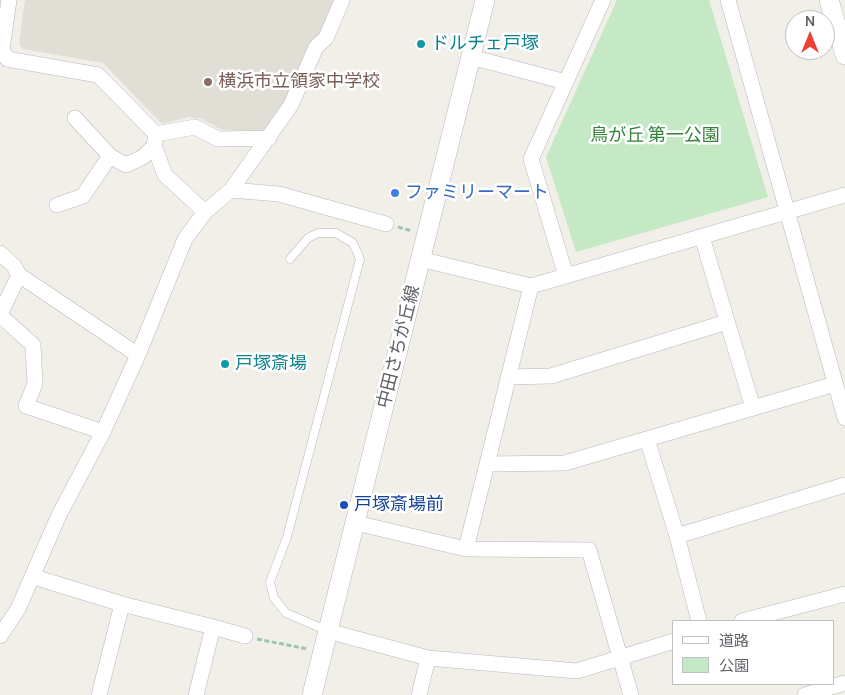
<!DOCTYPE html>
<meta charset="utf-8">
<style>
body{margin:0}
#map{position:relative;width:845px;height:695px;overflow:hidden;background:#f1efe8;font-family:Manrope,"Noto Sans JP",sans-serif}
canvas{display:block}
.legend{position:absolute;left:672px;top:620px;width:162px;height:65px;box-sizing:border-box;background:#fff;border:1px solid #bfc1c3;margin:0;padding:6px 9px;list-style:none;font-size:15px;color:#5f6368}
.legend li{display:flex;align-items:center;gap:10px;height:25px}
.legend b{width:25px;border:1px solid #bfc1c3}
.north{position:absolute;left:785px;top:10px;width:50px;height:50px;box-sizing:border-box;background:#fff;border:1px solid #bfc1c3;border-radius:50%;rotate:0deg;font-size:14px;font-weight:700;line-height:20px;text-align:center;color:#5f6368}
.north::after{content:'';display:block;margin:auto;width:18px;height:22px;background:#ea4335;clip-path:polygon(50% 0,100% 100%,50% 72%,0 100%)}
</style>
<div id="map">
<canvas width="845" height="695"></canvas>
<ul class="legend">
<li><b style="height:6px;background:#fff"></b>道路</li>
<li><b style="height:14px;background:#c5e8c5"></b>公園</li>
</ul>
<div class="north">N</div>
</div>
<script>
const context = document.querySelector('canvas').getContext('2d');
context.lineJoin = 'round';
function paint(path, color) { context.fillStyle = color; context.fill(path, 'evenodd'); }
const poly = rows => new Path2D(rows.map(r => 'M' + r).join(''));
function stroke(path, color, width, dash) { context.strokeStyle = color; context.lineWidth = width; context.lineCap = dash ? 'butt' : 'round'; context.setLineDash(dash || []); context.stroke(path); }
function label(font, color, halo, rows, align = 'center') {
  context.font = font + ' Manrope,"Noto Sans JP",sans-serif'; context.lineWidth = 5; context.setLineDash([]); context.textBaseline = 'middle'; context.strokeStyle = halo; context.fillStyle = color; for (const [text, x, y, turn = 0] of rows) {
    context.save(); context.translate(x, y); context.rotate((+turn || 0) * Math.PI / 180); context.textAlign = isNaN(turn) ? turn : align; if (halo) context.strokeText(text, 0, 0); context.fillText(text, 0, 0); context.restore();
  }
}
paint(poly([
 [25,0,336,0,324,33,285,101,265,130,222,130,202,119,188,117,162,124,103,63,23,49,19,43]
]), '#e1ded6');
paint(poly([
 [617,0,709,0,768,197,576,252,546,157]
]), '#c5e8c5');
const service = poly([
 [290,259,308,238,318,233,336,233,353,243,360,259,287,537,270,582,274,598,286,613,328,631]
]);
const minor = poly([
 [9,0,2,49,7,59,98,75,156,134,195,127,218,139,269,138],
 [728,0,845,418],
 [471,57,566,82],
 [75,118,110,156,126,165,143,157,154,146,156,134],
 [154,146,165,175,205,212],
 [231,190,279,194,386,224],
 [57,205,83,196,110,156],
 [702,237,753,408],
 [0,253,14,266,19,275,138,355],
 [420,259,531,286,845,195],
 [566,276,531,159,603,0],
 [0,314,19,275],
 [0,315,33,345,35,384,26,406,103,432],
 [508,377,551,376,727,322],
 [647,439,677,536,699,621],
 [488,464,565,463,835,384],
 [356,523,466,549,589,550,631,695],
 [677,536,845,485],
 [466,549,531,286],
 [34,577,122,604,213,627,196,695],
 [742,621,845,594],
 [213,627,245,636],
 [328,631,428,658,577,671,674,641],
 [0,636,18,609,59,515,103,432,138,355,185,239,205,212,231,190,291,105,316,47,326,38,342,0],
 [99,695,122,604],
 [419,695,428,658],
 [805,695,845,683]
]);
const tertiary = poly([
 [829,0,845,55],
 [312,695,485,0]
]);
stroke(service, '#b5b8bc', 9);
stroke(minor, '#b5b8bc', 16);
stroke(tertiary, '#b5b8bc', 20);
stroke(poly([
 [398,227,412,231],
 [257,639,308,649]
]), '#9cc7a9', 3, [5, 2.5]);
stroke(service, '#fff', 8);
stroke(minor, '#fff', 15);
stroke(tertiary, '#fff', 19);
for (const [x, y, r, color] of [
 [421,44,5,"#0f9aa8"],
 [208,82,5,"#8d6e63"],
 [395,193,5,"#3f7fe0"],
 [225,364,5,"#0f9aa8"],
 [344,505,5,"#1a4fb4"]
]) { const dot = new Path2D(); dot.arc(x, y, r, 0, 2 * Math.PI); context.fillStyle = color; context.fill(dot); stroke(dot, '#fff', 2); }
label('18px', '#0d838f', '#fff', [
 ["ドルチェ戸塚",431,44],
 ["戸塚斎場",235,364]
], 'left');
label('18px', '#785e54', '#fff', [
 ["横浜市立領家中学校",218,82]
], 'left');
label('18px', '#348238', '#fff', [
 ["鳥が丘 第一公園",655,136]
]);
label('18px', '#366cbe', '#fff', [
 ["ファミリーマート",405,193]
], 'left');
label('18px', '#5f6368', '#fff', [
 ["中田さちが丘線",399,347,-76]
]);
label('18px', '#164399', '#fff', [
 ["戸塚斎場前",354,505]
], 'left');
</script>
